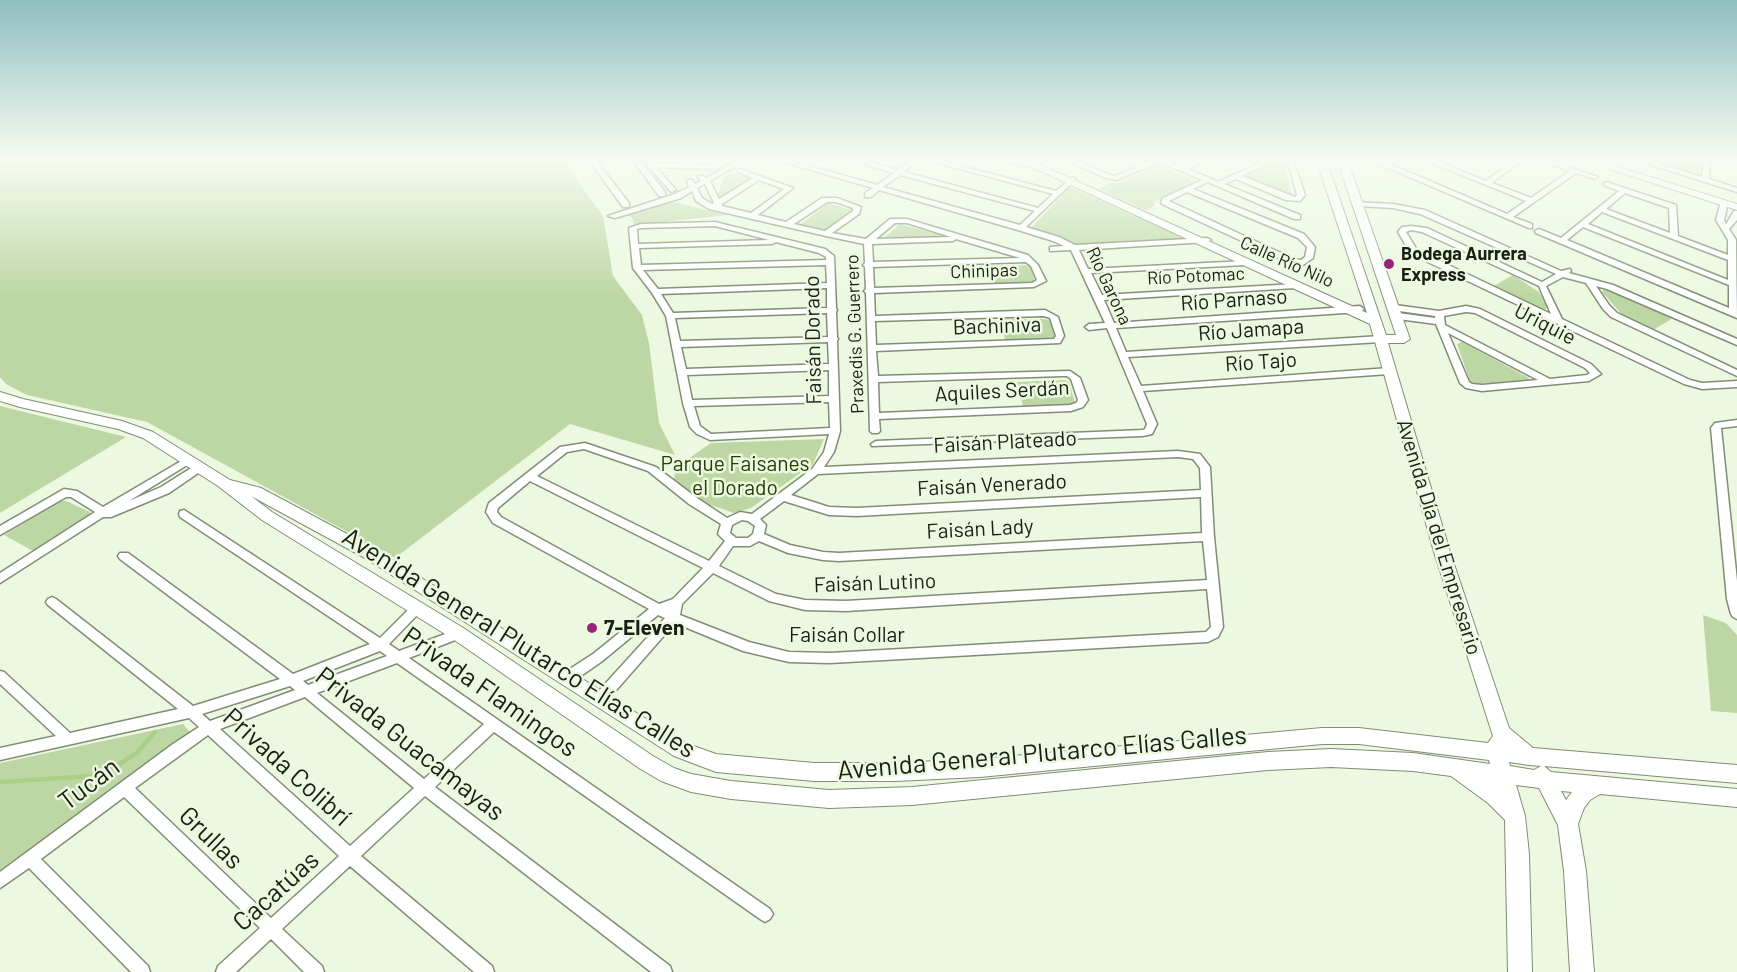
<!DOCTYPE html>
<meta charset="utf-8">
<style>
body{margin:0}
canvas{display:block;background:#ecf9e0}
</style>
<canvas width="1737" height="972"></canvas>
<script>
const context = document.querySelector('canvas').getContext('2d');
context.lineJoin = 'round';
function paint(path, color) { context.fillStyle = color; context.fill(path, 'evenodd'); }
const poly = rows => new Path2D(rows.map(r => 'M' + r).join(''));
function stroke(path, color, width, dash) { context.strokeStyle = color; context.lineWidth = width; context.lineCap = dash ? 'butt' : 'round'; context.setLineDash(dash || []); context.stroke(path); }
function label(font, color, halo, rows, align = 'center') {
  context.font = font + ' Barlow,sans-serif'; context.lineWidth = 5; context.setLineDash([]); context.textBaseline = 'middle'; context.strokeStyle = halo; context.fillStyle = color; for (const [text, x, y, turn = 0] of rows) {
    context.save(); context.translate(x, y); context.rotate((+turn || 0) * Math.PI / 180); context.textAlign = isNaN(turn) ? turn : align; if (halo) context.strokeText(text, 0, 0); context.fillText(text, 0, 0); context.restore();
  }
}
paint(poly([
 [23,159,562,159,603,216,613,276,642,315,649,343,659,423,675,455,570,424,395,558,147,422,27,395,6,384,0,377,0,165],
 [1279,159,1285,163,1292,196,1242,177],
 [1662,159,1701,159,1699,176,1655,163],
 [1158,165,1196,181,1154,202,1154,206,1145,210,1099,189,1110,183,1119,183],
 [731,173,753,179,722,197,718,194,724,177],
 [1070,187,1185,239,1078,247,1030,229],
 [673,202,727,215,634,225,632,217,623,215],
 [828,203,852,210,826,231,800,225],
 [900,224,943,236,883,239],
 [1026,265,1031,267,1035,281,1030,284,994,285,989,267],
 [1513,275,1539,292,1548,308,1543,310,1534,307,1492,287],
 [1605,288,1671,318,1670,320,1653,330,1626,319,1602,292],
 [1001,319,1043,319,1049,320,1055,337,1052,339,1005,341],
 [1462,342,1529,378,1528,382,1471,384,1457,344],
 [1065,380,1069,382,1075,403,1072,405,1023,406,1017,382],
 [0,406,126,437,0,513],
 [824,439,813,464,751,508,734,513,699,501,674,482,675,468,711,443],
 [59,501,66,501,90,512,88,517,33,551,4,535],
 [1703,615,1726,623,1737,635,1737,713,1711,711],
 [183,724,190,732,0,874,0,763]
]), '#bdd7a4');
stroke(poly([
 [0,782,91,776,107,772,138,752,155,732]
]), '#aacf87', 4.5);
const street = poly([
 [588,159,595,159,629,203,629,207,623,207,588,159],
 [632,159,639,159,665,192,665,196,659,196,632,159],
 [739,159,748,159,710,181,719,199,753,178,738,172,738,170,740,169,793,188,758,215,786,222,822,198,837,198,861,207,859,214,832,233,866,239,890,219,907,219,1028,255,1038,265,1046,281,1034,287,874,293,875,316,1045,310,1058,317,1064,336,1060,343,876,351,878,376,1070,371,1080,378,1088,400,1083,407,1071,411,879,419,880,431,878,433,872,433,870,431,866,293,864,291,866,289,865,267,863,265,865,263,864,244,826,236,709,209,696,201,692,191,681,198,615,218,608,216,675,194,689,187,687,181,688,180,692,180,695,184,701,181,698,177,699,176,703,176,706,178,739,159],
 [759,180,784,189,751,213,722,206,722,204,759,180],
 [705,184,714,203,712,204,702,198,697,188,705,184],
 [827,202,836,202,853,208,853,211,825,231,794,224,827,202],
 [895,223,907,223,951,237,876,239,895,223],
 [956,239,1020,258,873,262,872,244,953,241,956,239],
 [1026,262,1031,266,1037,280,1032,283,874,288,873,267,1026,262],
 [1044,316,1050,318,1056,336,1054,339,876,345,875,321,1044,316],
 [1062,376,1067,376,1071,379,1078,400,1076,403,1070,405,879,413,878,382,1062,376],
 [773,159,785,159,877,185,894,173,847,159,859,159,898,170,912,159,920,159,904,172,1038,208,1053,194,923,159,935,159,1056,191,1073,177,1075,178,1075,180,1026,227,1059,237,1075,245,1207,238,1211,240,1207,242,1079,250,1088,269,1245,261,1249,263,1245,265,1091,273,1102,295,1295,284,1299,286,1295,288,1104,300,1114,323,1360,306,1364,309,1360,312,1116,328,1126,352,1381,336,1385,339,1381,342,1128,357,1141,386,1389,368,1394,371,1389,374,1143,391,1157,424,1152,434,1143,436,872,446,871,444,876,441,1143,430,1145,429,1147,424,1107,328,1089,330,1085,327,1089,324,1105,323,1071,250,1050,251,1050,247,1064,246,1053,241,1018,230,879,190,871,197,865,197,865,193,873,188,773,159],
 [900,175,1035,211,1020,225,883,187,900,175],
 [996,159,1010,159,1039,167,1036,169,996,159],
 [1064,159,1073,159,1107,174,1115,176,1135,168,1117,159,1127,159,1140,165,1155,159,1165,159,1182,167,1199,159,1208,159,1188,169,1218,182,1267,159,1276,159,1242,176,1295,197,1297,195,1287,159,1293,159,1305,195,1300,201,1286,200,1236,179,1224,184,1300,215,1300,219,1294,219,1208,182,1193,189,1304,234,1315,247,1313,258,1303,265,1289,263,1162,204,1161,202,1163,198,1202,180,1160,162,1116,180,1103,177,1064,159],
 [1187,192,1298,238,1307,247,1305,257,1301,260,1294,259,1169,201,1187,192],
 [1371,159,1410,159,1390,164,1507,214,1526,201,1422,159,1432,159,1486,181,1516,159,1524,159,1492,183,1531,198,1570,171,1534,159,1545,159,1598,177,1595,179,1576,173,1513,217,1532,224,1532,228,1529,228,1379,164,1371,159],
 [1632,159,1643,159,1702,177,1703,159,1709,159,1709,179,1737,188,1737,192,1632,159],
 [649,161,653,163,717,165,720,167,717,169,656,167,676,190,672,192,670,191,647,164,647,162,649,161],
 [1606,182,1676,205,1678,236,1728,255,1728,240,1716,220,1721,201,1728,203,1724,220,1726,224,1734,211,1737,211,1737,220,1729,229,1736,240,1737,318,1536,233,1535,231,1539,229,1561,238,1619,191,1604,185,1604,183,1606,182],
 [1625,193,1669,208,1670,233,1606,209,1625,193],
 [1602,212,1728,260,1728,280,1588,224,1602,212],
 [1583,227,1729,285,1729,308,1567,240,1583,227],
 [1355,202,1393,204,1425,210,1561,271,1570,269,1571,271,1569,273,1613,285,1737,339,1737,345,1607,289,1596,286,1609,305,1617,313,1737,370,1737,376,1611,317,1603,309,1586,283,1563,277,1546,286,1562,319,1690,380,1702,383,1737,381,1737,387,1702,389,1684,384,1411,254,1398,232,1402,227,1411,226,1427,228,1542,282,1556,274,1420,214,1393,208,1358,206,1354,204,1355,202],
 [1411,230,1422,232,1539,286,1551,314,1417,250,1406,232,1411,230],
 [715,222,825,249,834,256,836,308,837,310,836,312,837,337,838,339,837,341,840,431,834,452,824,467,1178,451,1200,454,1210,467,1214,537,1223,627,1218,637,1208,642,830,663,789,662,743,651,675,623,605,703,600,704,595,703,594,699,595,695,665,618,658,615,601,662,572,682,567,683,562,682,561,678,562,674,593,654,649,609,493,523,486,512,489,503,560,447,585,443,656,467,697,498,727,518,740,512,752,514,812,469,824,452,829,434,710,440,697,434,690,427,683,403,666,316,652,293,633,268,629,228,641,224,715,222],
 [715,226,769,240,638,244,637,229,641,228,715,226],
 [776,242,819,253,826,257,826,260,641,265,639,248,772,244,776,242],
 [826,265,827,283,658,289,643,270,826,265],
 [827,288,827,308,673,313,661,294,827,288],
 [827,313,828,337,680,341,675,318,827,313],
 [828,342,829,364,686,369,681,347,828,342],
 [829,370,829,396,692,400,687,375,829,370],
 [829,402,830,428,711,434,700,426,694,406,829,402],
 [584,449,648,471,689,504,721,524,718,534,725,541,709,561,537,476,567,452,584,449],
 [1178,457,1193,459,1200,468,1201,490,857,508,829,507,791,495,818,474,1178,457],
 [530,481,703,568,673,599,659,604,501,517,497,512,498,508,530,481],
 [1201,497,1202,533,839,553,823,552,790,545,764,534,766,525,760,519,784,501,829,515,857,516,1201,497],
 [742,520,748,521,755,526,753,534,748,538,736,538,730,533,732,525,742,520],
 [759,541,788,553,823,560,839,561,1203,541,1207,580,846,601,805,600,776,594,719,566,733,546,750,546,759,541],
 [713,573,769,601,805,610,846,611,1207,589,1211,627,1206,632,830,653,789,652,749,642,680,615,682,604,713,573],
 [1395,305,1439,311,1466,306,1480,309,1591,364,1601,374,1589,381,1482,391,1466,388,1460,383,1436,324,1398,319,1394,316,1398,313,1435,318,1435,316,1392,310,1391,308,1395,305],
 [1466,312,1475,313,1585,368,1590,373,1587,375,1550,379,1445,325,1444,316,1466,312],
 [1448,333,1538,380,1482,385,1472,384,1469,382,1448,333],
 [1737,420,1737,426,1721,428,1737,581,1737,619,1733,617,1731,614,1727,599,1711,428,1715,423,1737,420],
 [188,457,192,458,193,460,192,462,129,501,161,487,196,465,204,465,205,467,204,469,169,493,111,517,103,517,0,583,0,573,95,512,71,497,66,497,0,535,0,526,64,489,77,491,103,507,188,457],
 [184,510,380,638,413,605,417,603,421,605,423,608,421,611,389,644,399,651,459,629,463,631,465,634,463,637,409,658,770,909,773,914,770,919,765,922,760,919,494,732,435,787,670,966,672,972,651,972,425,796,361,856,492,966,494,972,474,972,350,866,282,929,322,966,324,972,304,972,271,939,236,972,216,972,218,966,260,928,124,797,41,859,148,966,150,972,131,972,29,868,0,888,0,872,173,744,199,727,189,718,0,760,0,748,56,736,0,684,0,671,4,672,70,733,178,709,48,605,46,602,48,599,52,597,56,599,193,706,280,679,120,559,118,556,120,553,128,553,293,674,370,644,180,517,179,514,180,511,184,510],
 [380,651,387,656,308,685,303,681,380,651],
 [397,663,484,724,424,779,317,693,397,663],
 [290,686,295,690,210,721,202,714,290,686],
 [305,697,414,788,350,846,220,729,305,697],
 [208,735,339,856,271,918,135,788,208,735]
]);
const secondary = poly([
 [1015,159,1028,159,1367,313,1316,159,1326,159,1386,335,1396,335,1337,159,1347,159,1410,339,1404,343,1388,343,1450,552,1509,728,1533,748,1737,765,1737,783,1544,766,1551,772,1737,789,1737,807,1600,794,1590,800,1584,808,1578,824,1586,871,1594,972,1570,972,1564,871,1558,825,1539,788,1516,785,1525,816,1529,854,1532,972,1508,972,1505,820,1488,803,1451,776,1413,771,1331,767,1268,770,912,805,829,808,731,799,691,792,661,781,639,768,453,639,262,520,218,486,143,438,118,429,20,407,0,401,0,392,23,399,122,421,153,432,230,480,261,488,377,550,643,717,688,744,716,754,814,763,895,763,980,759,1322,728,1359,728,1488,743,1493,736,1434,552,1370,324,1015,159],
 [251,496,365,558,674,756,716,772,814,781,895,781,980,777,1322,744,1359,744,1489,760,1490,764,1413,753,1331,749,1268,752,912,787,829,790,731,781,691,774,674,768,653,756,465,629,272,512,251,496],
 [1509,762,1529,765,1541,766,1534,770,1510,766,1509,762],
 [1561,791,1572,792,1566,800,1561,791],
 [1578,159,1593,159,1737,204,1737,210,1578,159]
]);
stroke(street, '#818d76', 3);
stroke(secondary, '#818d76', 2);
paint(street, '#fff');
paint(secondary, '#fff');
const sky = context.createLinearGradient(0, 0, 0, 295);
sky.addColorStop(0, '#8fbfc1');
sky.addColorStop(0.54, '#f6fcf1');
sky.addColorStop(1, '#f6fcf100');
context.fillStyle = sky;
context.fillRect(0, 0, 1737, 295);
for (const [x, y, r, color] of [
 [1389,264,6,"#99227c"],
 [592,628,6,"#99227c"]
]) { const dot = new Path2D(); dot.arc(x, y, r, 0, 2 * Math.PI); context.fillStyle = color; context.fill(dot); stroke(dot, '#ecf9e0', 2); }
label('bold 18px', '#1a1e15', '#ecf9e0', [
 ["Bodega Aurrera",1401,254],
 ["Express",1401,275]
], 'left');
label('18px', '#1a1e15', '#ecf9e0', [
 ["Calle Río Nilo",1287,262,24],
 ["Chinipas",984,271,-2],
 ["Río Potomac",1196,276,-3],
 ["Río Garona",1109,286,65],
 ["Praxedis G. Guerrero",855,334,-92]
]);
label('21px', '#1a1e15', '#ecf9e0', [
 ["Río Parnaso",1234,300,-4],
 ["Uriquie",1545,324,27],
 ["Bachiniva",997,326,-2],
 ["Río Jamapa",1251,330,-4],
 ["Faisán Dorado",813,340,-91],
 ["Río Tajo",1261,362,-4],
 ["Aquiles Serdán",1002,391,-3],
 ["Faisán Plateado",1005,442,-3],
 ["Faisán Venerado",992,485,-3],
 ["Faisán Lady",980,529,-3],
 ["Avenida Día del Empresario",1439,537,73],
 ["Faisán Lutino",875,583,-2],
 ["Faisán Collar",847,635]
]);
label('21px', '#263c07', '#ecf9e0', [
 ["Parque Faisanes",735,464],
 ["el Dorado",735,488]
]);
label('bold 21px', '#1a1e15', '#ecf9e0', [
 ["7-Eleven",604,628]
], 'left');
label('26px', '#1a1e15', '#ecf9e0', [
 ["Avenida General Plutarco Elías Calles",519,643,32],
 ["Privada Flamingos",490,692,35],
 ["Privada Guacamayas",410,744,38],
 ["Avenida General Plutarco Elías Calles",1042,753,-5],
 ["Privada Colibrí",287,767,42],
 ["Tucán",89,784,-37],
 ["Grullas",211,838,44],
 ["Cacatúas",276,891,-42]
]);
</script>
